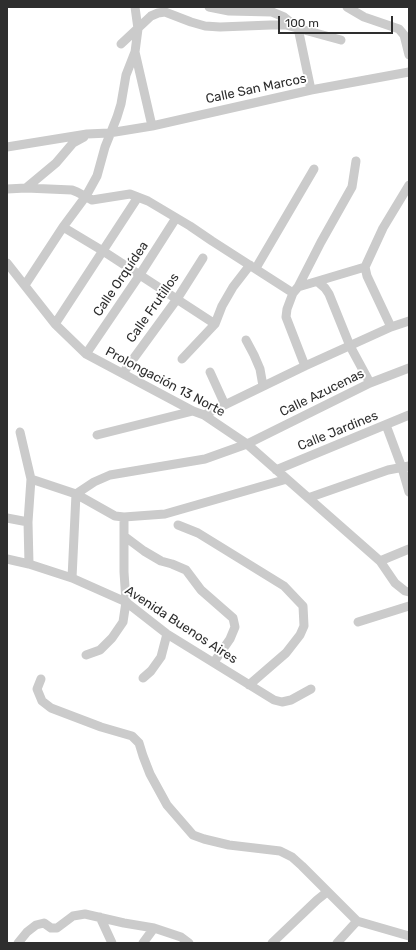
<!DOCTYPE html>
<meta charset="utf-8">
<style>
body{margin:0}
#map{position:relative;width:416px;height:950px;overflow:hidden;background:#fff;font-family:Rubik,sans-serif}
canvas{display:block}
.frame{position:absolute;inset:0;border:8px solid #2e2e2e;pointer-events:none}
.scale{position:absolute;left:278px;top:16px;width:115px;height:18px;box-sizing:border-box;border:2px solid #2e2e2e;border-top:0;padding-left:5px;font-size:12px;line-height:14px;white-space:nowrap;color:#2e2e2e;-webkit-text-stroke:3px #fff;paint-order:stroke}
</style>
<div id="map">
<canvas width="416" height="950"></canvas>
<div class="frame"></div>
<div class="scale">100 m</div>
</div>
<script>
const context = document.querySelector('canvas').getContext('2d');
context.lineJoin = 'round';
const poly = rows => new Path2D(rows.map(r => 'M' + r).join(''));
function stroke(path, color, width, dash) { context.strokeStyle = color; context.lineWidth = width; context.lineCap = dash ? 'butt' : 'round'; context.setLineDash(dash || []); context.stroke(path); }
function label(font, color, halo, rows, align = 'center') {
  context.font = font + ' Rubik,sans-serif'; context.lineWidth = 4; context.setLineDash([]); context.textBaseline = 'middle'; context.strokeStyle = halo; context.fillStyle = color; for (const [text, x, y, turn = 0] of rows) {
    context.save(); context.translate(x, y); context.rotate((+turn || 0) * Math.PI / 180); context.textAlign = isNaN(turn) ? turn : align; if (halo) context.strokeText(text, 0, 0); context.fillText(text, 0, 0); context.restore();
  }
}
stroke(poly([
 [209,7,229,11,272,12,284,17,295,26],
 [347,7,364,17,399,29,404,35,409,55],
 [298,28,311,90],
 [121,44,151,16,158,13,165,12,191,22,205,26,220,27,271,25,286,25,341,40],
 [135,52,152,126],
 [7,147,87,134,109,133,152,126,311,90,409,72],
 [26,188,72,190,77,192,92,200,130,194,148,201,190,226,212,241,293,293],
 [7,189,26,188,56,163,73,143,84,137],
 [63,227,103,251,215,324],
 [7,263,55,324,86,354,193,411,204,415,247,444,380,561,395,583,405,591,409,592],
 [256,268,314,169],
 [318,282,325,288,329,294,350,346,370,383],
 [25,285,63,227,86,196,97,176,105,147,117,117,121,104,126,75,135,52,138,29,135,7],
 [298,287,365,267],
 [55,324,138,197],
 [391,327,367,276,365,267,383,228,409,185],
 [246,340,254,355,260,369,263,386],
 [86,354,139,276,176,218],
 [182,359,215,324,222,306,233,287,250,265],
 [305,366,286,317,287,309,293,293,298,287,321,242,352,187,356,161],
 [210,372,225,405],
 [123,373,177,299,203,258],
 [204,415,305,366,391,327,409,321],
 [386,425,402,468,409,492],
 [20,432,31,479,28,522,29,564],
 [97,435,193,411],
 [276,470,409,415],
 [31,479,76,494,115,516,124,517,165,514,287,479],
 [308,498,388,470,409,466],
 [7,518,28,522],
 [178,525,198,533,284,586,303,606,304,626,300,635,286,653,249,685],
 [124,536,144,551,161,561,172,564,186,570,201,590,233,618,235,627,230,639,214,662],
 [7,559,29,564,72,578,126,602,167,634,274,700,282,702,291,700,311,689],
 [380,561,409,549],
 [72,578,76,494,94,482,110,475,205,459,247,444,370,383,409,368],
 [358,622,409,606],
 [86,655,100,650,112,638,123,622,126,602,124,572,124,517],
 [143,678,151,671,161,657,167,634],
 [41,679,37,689,42,701,51,708,101,727,132,736,139,743,143,756,150,774,167,805,193,835,204,839,229,845,280,851,292,857,302,866,357,921,409,936],
 [100,917,112,943],
 [18,943,27,932,36,925,44,923,51,928,57,928,73,916,85,914,124,923,154,928,181,937,189,943],
 [143,943,154,928],
 [272,943,317,900,327,892],
 [337,943,357,921]
]), '#cbcbcb', 9);
label('13px', '#2e2e2e', '#fff', [
 ["Calle San Marcos",256,89,-12],
 ["Calle Orquídea",121,279,-56],
 ["Calle Frutillos",153,308,-55],
 ["Prolongación 13 Norte",165,382,28],
 ["Calle Azucenas",322,393,-26],
 ["Calle Jardines",338,431,-22],
 ["Avenida Buenos Aires",181,625,33]
]);
</script>
